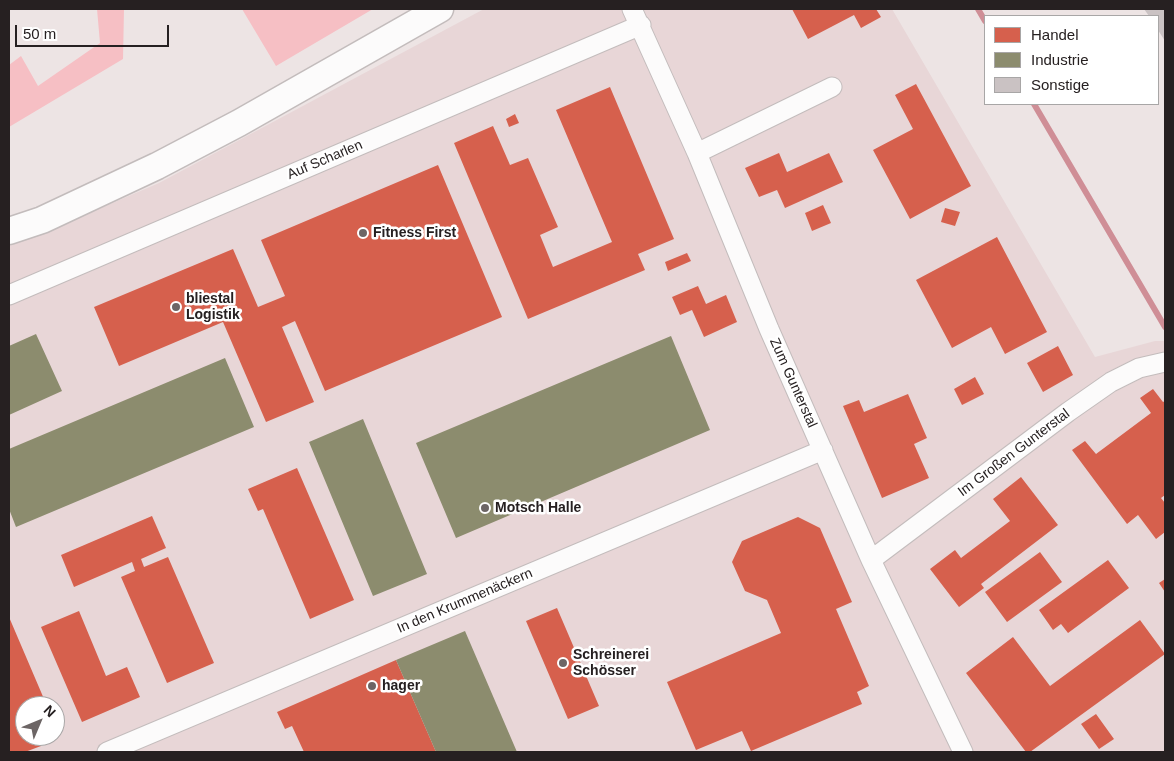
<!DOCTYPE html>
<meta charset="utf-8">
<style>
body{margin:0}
#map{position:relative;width:1174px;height:761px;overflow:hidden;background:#ede4e4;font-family:Arial,sans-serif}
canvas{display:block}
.frame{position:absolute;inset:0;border:10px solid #262021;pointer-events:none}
.legend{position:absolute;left:984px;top:15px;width:175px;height:90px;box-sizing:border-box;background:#fff;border:1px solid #a8a6a6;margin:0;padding:6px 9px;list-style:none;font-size:15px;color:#262021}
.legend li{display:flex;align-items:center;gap:10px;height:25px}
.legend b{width:25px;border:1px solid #a8a6a6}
.north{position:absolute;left:15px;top:696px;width:50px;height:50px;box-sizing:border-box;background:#fff;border:1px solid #a8a6a6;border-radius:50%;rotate:45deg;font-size:14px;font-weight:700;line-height:20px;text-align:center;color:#262021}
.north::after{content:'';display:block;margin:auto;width:18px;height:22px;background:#6c6565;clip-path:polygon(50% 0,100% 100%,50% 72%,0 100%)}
.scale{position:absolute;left:15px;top:25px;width:154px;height:22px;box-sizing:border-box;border:2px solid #262021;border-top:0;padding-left:6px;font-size:15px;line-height:18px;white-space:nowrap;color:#262021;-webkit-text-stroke:4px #fff;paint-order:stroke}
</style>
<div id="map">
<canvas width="1174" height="761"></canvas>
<div class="frame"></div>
<ul class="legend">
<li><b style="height:14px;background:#d6604d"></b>Handel</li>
<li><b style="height:14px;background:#8c8c6e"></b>Industrie</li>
<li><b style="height:14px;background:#cac2c3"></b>Sonstige</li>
</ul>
<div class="north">N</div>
<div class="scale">50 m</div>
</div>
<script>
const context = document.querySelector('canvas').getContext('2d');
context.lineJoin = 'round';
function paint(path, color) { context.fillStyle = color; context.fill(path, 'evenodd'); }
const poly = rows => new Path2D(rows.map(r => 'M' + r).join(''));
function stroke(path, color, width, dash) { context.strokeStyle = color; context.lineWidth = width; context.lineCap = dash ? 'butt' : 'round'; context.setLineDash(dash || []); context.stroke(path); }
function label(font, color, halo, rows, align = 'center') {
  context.font = font + ' Arial,sans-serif'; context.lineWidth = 5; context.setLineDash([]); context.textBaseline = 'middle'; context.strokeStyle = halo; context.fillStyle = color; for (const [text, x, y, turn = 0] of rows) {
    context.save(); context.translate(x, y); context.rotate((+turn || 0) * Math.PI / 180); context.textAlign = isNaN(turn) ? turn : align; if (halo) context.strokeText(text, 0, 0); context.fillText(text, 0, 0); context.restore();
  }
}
paint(poly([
 [484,9,892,9,1095,357,1155,341,1165,341,1165,752,9,752,9,244,52,229,159,183],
 [25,706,55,706,55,736,25,736]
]), '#e8d6d7');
paint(poly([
 [97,9,124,9,123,59,9,127,9,65,21,56,38,86,100,43],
 [242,9,373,9,276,66]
]), '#f6bfc4');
paint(poly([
 [792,9,876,9,881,17,861,28,854,15,808,39],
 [916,84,971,186,910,219,873,150,913,129,895,95],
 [610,87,674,239,638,254,645,270,528,319,454,143,493,126,510,165,528,158,558,227,540,235,553,267,612,242,556,110],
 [515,114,519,123,509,127,506,119],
 [779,153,787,172,829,153,843,182,785,208,777,190,759,197,745,168],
 [438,165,502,317,325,391,295,321,282,327,314,402,266,422,223,322,119,366,94,307,233,249,258,307,285,296,261,240],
 [823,205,831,223,812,231,805,213],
 [945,208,960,212,955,226,941,222],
 [997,237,1047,332,1005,354,991,327,952,348,916,280],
 [687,253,691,261,668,271,665,262],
 [698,286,706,304,726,295,737,322,704,337,692,310,680,315,672,297],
 [1058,346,1073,375,1043,392,1027,363],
 [975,377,984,394,962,405,954,389],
 [1153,389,1163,402,1165,401,1165,495,1161,498,1165,503,1165,532,1156,539,1138,515,1127,524,1072,450,1085,441,1096,454,1151,413,1140,398],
 [908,394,927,438,914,444,929,478,882,498,843,406,859,400,864,412],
 [297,468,354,600,310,619,263,509,258,511,248,489],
 [1021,477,1058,525,981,584,984,588,959,607,930,569,955,550,961,558,1010,521,993,499],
 [152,516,166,548,141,559,144,567,168,557,214,663,167,683,121,577,135,571,132,562,74,587,61,555],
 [798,517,820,528,852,602,836,609,869,686,857,692,862,704,751,751,742,731,696,750,667,682,781,633,767,600,745,591,732,562,742,541],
 [1040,552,1062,582,1007,622,985,592],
 [1108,560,1129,588,1068,633,1061,624,1053,630,1039,610],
 [1165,579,1165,592,1159,583],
 [557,608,599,706,568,719,526,621],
 [79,611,106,676,127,667,140,697,82,722,41,627],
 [9,617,47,706,25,706,25,736,44,736,38,738,41,746,25,752,9,752],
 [1140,620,1165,654,1030,752,1026,752,966,673,1013,637,1050,686],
 [396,660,436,752,304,752,292,726,285,729,277,712],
 [1096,714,1114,739,1099,749,1081,724]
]), '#d6604d');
paint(poly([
 [36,334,62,391,9,415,9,346],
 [671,336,710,430,456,538,416,443],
 [225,358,254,427,16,527,9,509,9,449],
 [363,419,427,574,373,596,309,442],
 [465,631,517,752,436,752,396,660]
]), '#8c8c6e');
stroke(poly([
 [978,9,985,21],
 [1034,104,1165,327]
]), '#cf8e96', 6);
paint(poly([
 [1144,9,1165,9,1165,41,1158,30,1158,16,1149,16]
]), '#cac2c3');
const minor = poly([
 [632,9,697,153,769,329,871,560,963,752],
 [697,153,832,87],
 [9,295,641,25],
 [871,560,1068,412,1111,382,1139,368,1165,362],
 [107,752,823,450]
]);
const secondary = poly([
 [9,231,42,220,157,166,239,123,440,9]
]);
stroke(minor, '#c3bcbc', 21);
stroke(secondary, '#c3bcbc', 29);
stroke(minor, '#fcfbfb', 19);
stroke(secondary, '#fcfbfb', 26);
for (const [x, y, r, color] of [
 [363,233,5,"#6c6565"],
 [176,307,5,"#6c6565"],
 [485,508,5,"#6c6565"],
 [563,663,5,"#6c6565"],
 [372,686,5,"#6c6565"]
]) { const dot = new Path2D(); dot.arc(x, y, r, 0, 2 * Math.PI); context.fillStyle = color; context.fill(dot); stroke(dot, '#fff', 2); }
label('14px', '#262021', '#fff', [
 ["Auf Scharlen",325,160,-23],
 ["Zum Gunterstal",793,383,66],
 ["Im Großen Gunterstal",1014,453,-37],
 ["In den Krummenäckern",465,601,-23]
]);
label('bold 14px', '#262021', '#fff', [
 ["Fitness First",373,233],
 ["bliestal",186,299],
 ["Logistik",186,315],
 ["Motsch Halle",495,508],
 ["Schreinerei",573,655],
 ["Schösser",573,671],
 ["hager",382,686]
], 'left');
</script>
